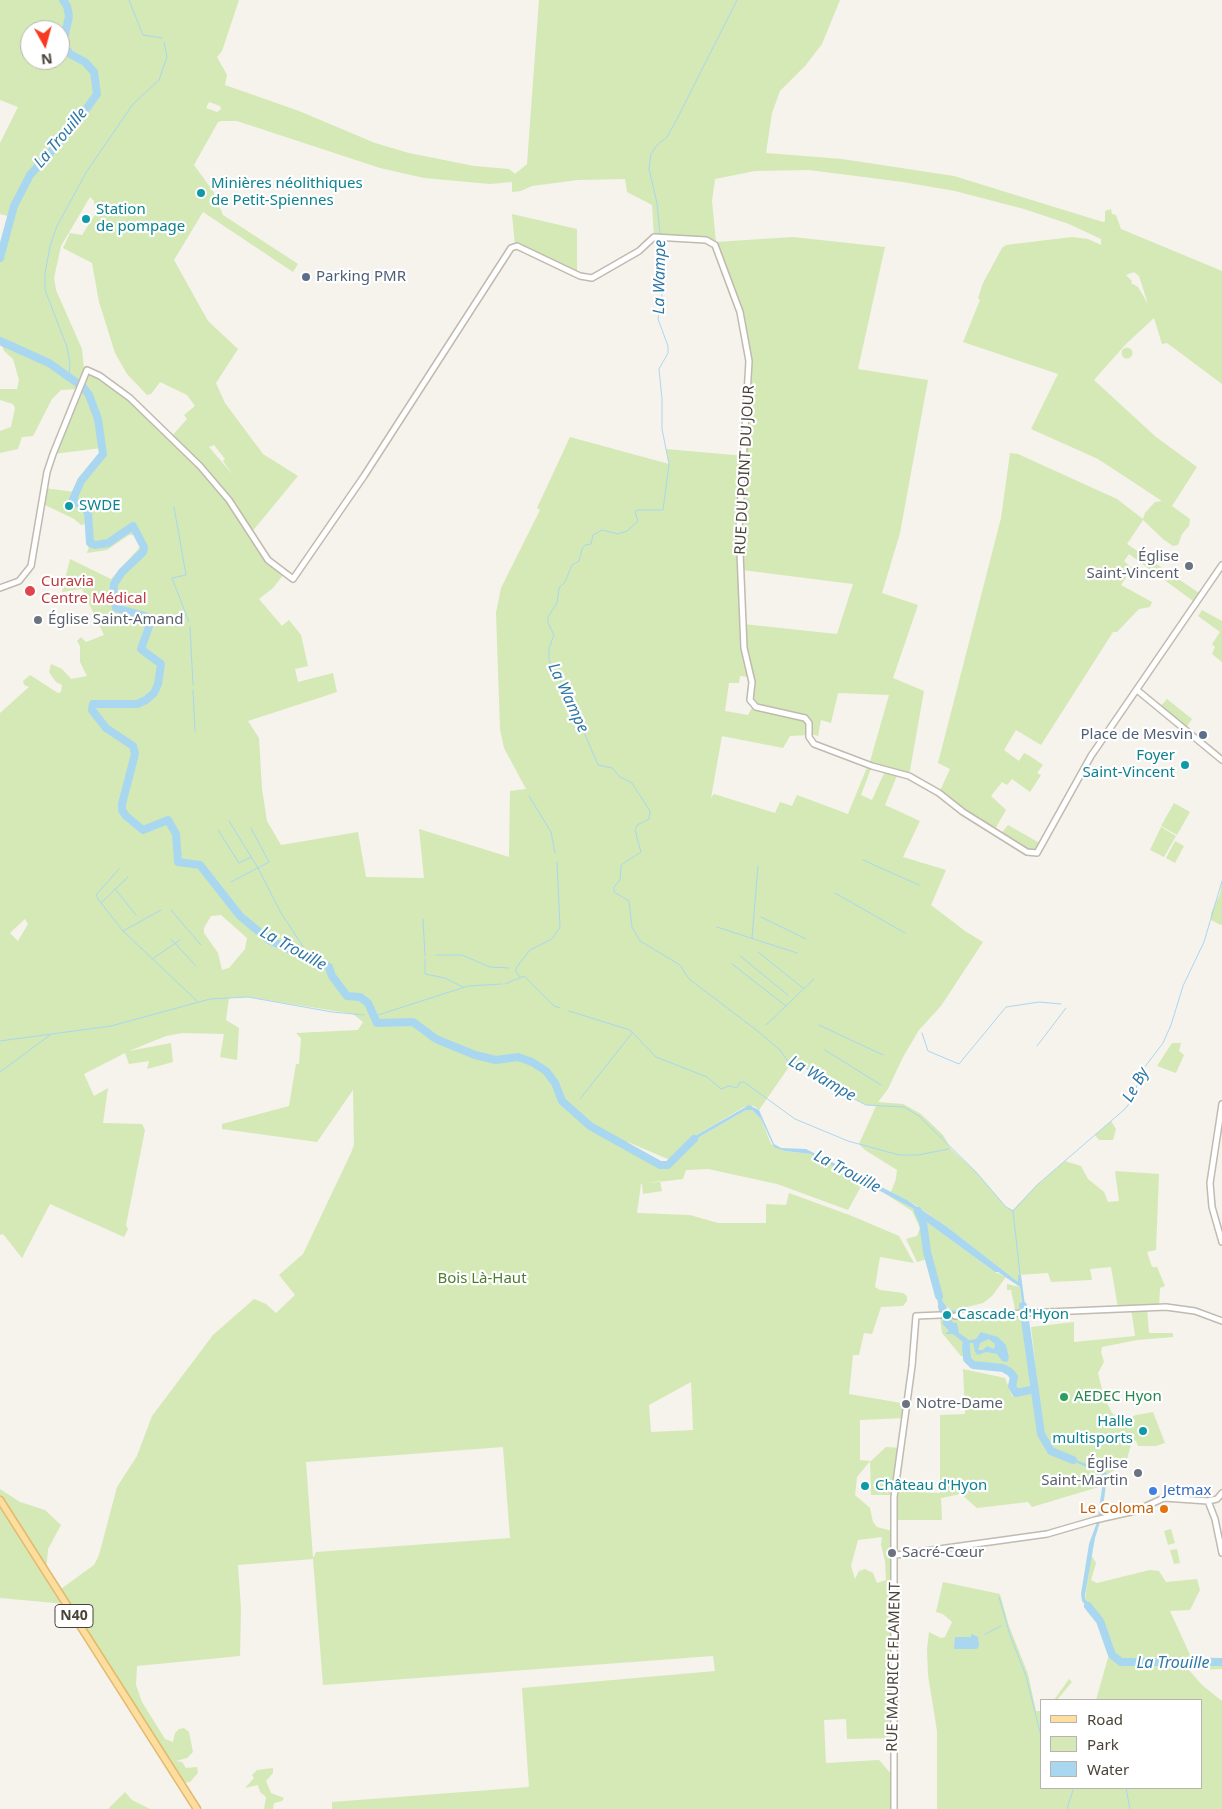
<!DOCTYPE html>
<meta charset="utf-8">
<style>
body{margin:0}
#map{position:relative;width:1222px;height:1809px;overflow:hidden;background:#f6f2ec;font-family:"Noto Sans",sans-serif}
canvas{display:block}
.legend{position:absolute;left:1040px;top:1699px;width:162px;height:90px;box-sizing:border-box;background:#fff;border:1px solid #b7b4b0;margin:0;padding:6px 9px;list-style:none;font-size:15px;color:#4a4339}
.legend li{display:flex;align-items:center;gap:10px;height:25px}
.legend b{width:25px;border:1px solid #b7b4b0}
.north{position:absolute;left:20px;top:20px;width:50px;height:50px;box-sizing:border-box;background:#fff;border:1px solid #b7b4b0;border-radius:50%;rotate:173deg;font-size:14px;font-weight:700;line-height:20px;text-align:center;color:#4a4339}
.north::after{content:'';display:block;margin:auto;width:18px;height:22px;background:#f73922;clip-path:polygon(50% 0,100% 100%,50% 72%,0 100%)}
</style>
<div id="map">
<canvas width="1222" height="1809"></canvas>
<ul class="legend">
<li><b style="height:6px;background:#fdde9e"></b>Road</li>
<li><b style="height:14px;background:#d4e9b6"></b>Park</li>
<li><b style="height:14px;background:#aad7f0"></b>Water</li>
</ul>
<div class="north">N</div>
</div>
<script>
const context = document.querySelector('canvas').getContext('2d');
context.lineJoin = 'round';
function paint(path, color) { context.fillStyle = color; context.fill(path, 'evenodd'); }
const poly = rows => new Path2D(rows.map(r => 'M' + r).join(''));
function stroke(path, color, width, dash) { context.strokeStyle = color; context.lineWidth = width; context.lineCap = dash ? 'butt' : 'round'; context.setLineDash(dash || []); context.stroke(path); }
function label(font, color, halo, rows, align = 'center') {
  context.font = font + ' "Noto Sans",sans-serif'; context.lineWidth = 4.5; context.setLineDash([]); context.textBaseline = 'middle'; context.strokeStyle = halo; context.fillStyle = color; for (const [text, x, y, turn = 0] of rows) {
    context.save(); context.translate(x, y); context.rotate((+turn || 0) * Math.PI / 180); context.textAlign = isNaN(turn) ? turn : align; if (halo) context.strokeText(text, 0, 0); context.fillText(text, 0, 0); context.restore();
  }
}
paint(poly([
 [0,0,239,0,222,51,217,57,227,75,225,85,299,111,375,143,409,153,474,166,509,169,515,174,527,164,539,0,840,0,822,44,805,66,780,91,772,113,766,153,842,159,954,176,1103,222,1105,221,1105,211,1111,209,1112,214,1116,215,1121,229,1222,271,1222,384,1167,343,1162,344,1154,318,1126,344,1094,380,1156,437,1197,467,1172,506,1190,519,1189,526,1182,534,1178,545,1173,546,1163,539,1143,520,1127,544,1199,593,1193,601,1129,554,1124,561,1132,568,1121,585,1152,602,1150,607,1139,609,1117,632,1113,632,1041,745,1016,730,1004,750,1019,761,1024,753,1030,756,1043,765,1037,773,1041,775,1030,792,1012,779,1007,785,1002,782,991,796,1006,810,994,831,939,793,950,769,938,763,1001,518,1010,453,1018,454,1117,499,1143,519,1145,513,1155,502,1162,501,1098,459,1031,429,1058,374,963,342,980,300,978,298,983,283,1002,248,1006,245,1072,237,1088,239,1101,245,1101,239,1069,224,1024,209,955,191,903,182,809,170,755,171,715,179,712,201,716,242,793,237,885,247,858,369,928,380,900,533,882,593,918,605,893,678,924,691,909,776,898,773,885,805,920,821,903,857,946,870,931,905,965,931,983,942,941,1006,919,1030,903,1057,888,1089,878,1102,903,1104,921,1114,943,1135,951,1149,976,1172,1006,1207,1013,1210,1037,1185,1065,1161,1081,1166,1088,1179,1104,1192,1108,1202,1119,1201,1115,1171,1159,1174,1156,1250,1147,1252,1152,1267,1157,1267,1165,1286,1160,1288,1159,1307,1147,1308,1149,1333,1173,1333,1173,1337,1137,1340,1102,1347,1101,1352,1104,1362,1098,1373,1104,1397,1112,1413,1117,1417,1126,1420,1136,1415,1153,1412,1165,1443,1156,1446,1138,1446,1136,1441,1132,1441,1126,1463,1108,1474,1105,1475,1103,1472,1085,1466,1101,1473,1102,1486,1032,1507,1028,1502,977,1508,961,1494,941,1498,942,1520,894,1520,894,1738,847,1739,846,1719,824,1720,826,1763,879,1760,893,1776,894,1809,332,1809,332,1802,529,1787,522,1688,715,1671,713,1656,323,1685,313,1559,238,1565,241,1609,240,1656,137,1666,136,1685,142,1702,165,1739,173,1742,175,1733,179,1729,184,1728,189,1732,193,1752,187,1758,176,1761,182,1762,186,1768,197,1767,198,1773,190,1782,182,1783,152,1730,148,1732,66,1604,0,1598,0,1489,20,1502,45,1510,61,1525,48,1549,46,1572,58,1591,94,1565,99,1555,117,1487,137,1456,152,1416,213,1335,254,1299,266,1304,276,1313,295,1295,279,1275,303,1254,351,1153,354,1145,353,1090,317,1142,222,1129,222,1124,289,1106,296,1064,299,1064,301,1038,296,1033,358,1030,363,1022,353,1014,248,997,229,998,226,1020,239,1028,237,1060,220,1057,224,1034,183,1033,166,1036,129,1051,171,1043,173,1062,147,1069,149,1061,129,1064,125,1053,84,1074,94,1096,108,1088,103,1123,142,1124,145,1130,126,1225,128,1229,124,1237,50,1204,22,1258,3,1234,0,1235,0,713,29,687,24,685,23,681,30,675,58,693,61,692,62,685,56,682,49,672,51,664,62,669,71,679,87,676,80,662,80,646,77,641,81,637,86,642,104,635,82,589,62,592,70,559,111,579,140,547,134,535,129,535,107,550,87,553,90,543,89,523,81,525,74,519,41,503,44,488,75,492,81,481,100,460,102,448,53,454,78,389,61,390,52,399,33,436,22,437,18,449,0,453,0,431,11,427,15,408,13,404,0,400,0,389,17,389,19,380,13,359,4,351,0,341,0,258,12,217,0,214,0,143,18,107,0,100],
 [30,30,60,30,60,60,30,60],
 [209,102,220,106,221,109,217,112,206,108],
 [222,121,237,121,380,168,424,178,490,184,512,182,512,192,521,191,532,186,578,180,625,179,627,192,652,205,654,237,711,242,743,324,749,379,745,456,666,449,669,464,570,437,537,508,540,510,501,588,496,613,500,729,504,748,526,789,510,791,509,857,419,829,424,878,366,877,358,832,281,845,267,821,262,789,259,738,248,721,337,692,333,673,298,682,295,669,308,666,301,635,289,620,282,626,259,599,273,588,284,574,264,555,251,533,298,476,263,454,225,403,216,383,238,349,208,321,174,260,203,212,293,272,298,264,223,215,213,191,194,165,218,122],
 [90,197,94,201,96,213,82,235,70,233,63,248,92,263,99,302,115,353,127,374,147,395,151,394,160,382,187,395,195,406,184,415,187,419,171,437,120,390,96,376,90,375,85,379,82,349,56,290,54,278,61,246],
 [1134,272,1139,276,1148,304,1138,287,1131,283,1132,281,1126,275],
 [214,445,225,459,223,461,233,475,209,447],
 [742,570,853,584,837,634,743,624],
 [740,676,751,677,753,706,748,715,725,711,729,683,739,683],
 [838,693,889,695,869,765,868,765,848,814,797,795,792,806,780,802,775,813,714,794,711,798,722,736,783,748,790,736,809,735,809,724,812,720,811,734,818,736,821,720,831,723],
 [872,766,885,771,872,800,861,795],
 [221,915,247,938,245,949,229,968,222,970,218,953,204,933,204,928,211,916],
 [25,919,28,924,18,941,10,933],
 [791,1064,802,1065,833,1088,866,1105,876,1106,859,1144,865,1150,897,1170,896,1179,891,1192,914,1204,946,1226,1019,1283,1018,1275,1048,1273,1051,1282,1092,1280,1090,1269,1111,1267,1118,1308,1131,1308,1135,1336,1074,1342,1074,1322,1031,1327,1039,1398,1034,1391,1012,1396,1005,1378,963,1369,965,1414,940,1415,940,1493,895,1491,901,1448,886,1447,871,1461,860,1460,860,1420,905,1418,907,1404,849,1394,853,1355,859,1355,864,1333,872,1334,881,1307,903,1306,907,1301,907,1296,903,1293,880,1290,875,1287,880,1257,914,1263,899,1236,852,1216,789,1193,786,1205,766,1204,766,1223,718,1223,690,1215,637,1213,641,1184,683,1179,686,1170,708,1169,777,1184,848,1210,864,1181,811,1154,785,1151,771,1144,761,1119,752,1110,746,1110,701,1136,689,1146,687,1145,690,1139,744,1107,754,1106,759,1110],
 [628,1142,670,1160,674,1164,663,1168,650,1162,626,1146],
 [691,1382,693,1430,651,1432,649,1405],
 [503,1447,510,1538,316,1552,313,1558,306,1462],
 [870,1461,871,1495,891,1495,892,1531,877,1527,873,1522,870,1508,855,1495,857,1477],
 [882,1537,881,1545,885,1561,886,1580,877,1583,873,1573,865,1569,859,1571,855,1579,851,1566,858,1540],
 [512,214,577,229,577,275,515,246],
 '1121.5 353a5.5 5.5 0 1 1 11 0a5.5 5.5 0 1 1-11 0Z',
 [1202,610,1222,621,1222,662,1212,654,1215,647,1212,644,1220,632,1198,616],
 [1167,699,1192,719,1185,729,1159,708],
 [1174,803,1190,812,1177,835,1161,826],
 [1008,825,1043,845,1033,853,1000,835],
 [1161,827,1176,836,1164,857,1150,850],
 [1175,841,1184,846,1175,863,1166,858],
 [1222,881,1222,924,1221,925,1211,920,1211,913,1220,894],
 [1172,1043,1181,1043,1179,1051,1184,1055,1176,1073,1157,1066],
 [1111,1121,1116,1129,1113,1140,1099,1140,1095,1135],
 [660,1181,662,1191,643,1194,642,1184],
 [881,1191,912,1208,919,1216,927,1259,917,1262,906,1239,917,1236,920,1228,912,1211],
 [925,1221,995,1272,1006,1277,992,1296,983,1303,963,1308,963,1313,956,1313,944,1305,928,1249],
 [1007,1284,1020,1287,1022,1309,1015,1309,1011,1290,1007,1290],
 [1012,1315,1013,1318,1017,1318,1017,1315,1024,1316,1032,1388,1018,1392,1014,1387,1015,1377,1009,1369,978,1364,969,1356,961,1356,942,1333,940,1317,962,1319],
 [1171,1529,1175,1543,1168,1545,1164,1531],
 [1177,1549,1180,1563,1174,1564,1170,1550],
 [1091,1555,1096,1563,1091,1580,1097,1583,1150,1570,1159,1571,1166,1582,1197,1579,1200,1590,1190,1610,1170,1611,1191,1657,1222,1658,1222,1669,1189,1670,1202,1685,1222,1701,1222,1809,937,1809,937,1731,928,1675,927,1649,929,1632,941,1638,945,1637,952,1622,943,1614,936,1612,943,1582,1000,1594,1009,1626,1028,1674,1036,1711,1041,1711,1041,1788,1201,1788,1201,1700,1096,1700,1110,1651,1100,1621,1102,1620,1085,1599],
 [1069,1679,1072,1682,1057,1700,1054,1700],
 [273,1768,273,1773,266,1781,271,1793,284,1798,282,1801,274,1803,273,1809,264,1809,266,1797,260,1792,258,1785,245,1788,254,1778,252,1775,257,1770],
 [125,1792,132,1800,150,1809,108,1809]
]), '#d4e9b6');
paint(poly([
 [13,342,24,349,24,352,10,349,9,346],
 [749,1105,759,1110,774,1144,781,1148,806,1149,907,1200,946,1226,1018,1282,1018,1275,1021,1275,1026,1313,1023,1313,1020,1287,998,1272,995,1272,925,1221,912,1208,811,1154,785,1151,774,1147,761,1119,752,1110,746,1110,701,1136,688,1146,686,1145,695,1136],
 [938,1285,944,1305,947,1309,956,1311,955,1315,940,1314,935,1287],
 [941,1322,957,1323,959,1333,969,1340,976,1339,981,1332,998,1337,1006,1345,1009,1358,1007,1362,1002,1361,997,1354,986,1352,978,1355,975,1352,973,1343,970,1343,969,1355,965,1355,963,1342,953,1334,945,1334,949,1331],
 [989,1339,995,1344,994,1349,987,1346,983,1350,978,1350,980,1343],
 [1064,1455,1106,1472,1107,1477,1102,1515,1098,1516,1103,1481,1101,1473,1063,1457],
 [1097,1522,1100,1522,1095,1538,1085,1595,1085,1599,1097,1612,1092,1614,1082,1601,1081,1594,1089,1544],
 [971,1634,978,1637,979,1646,977,1649,954,1649,955,1637,971,1637]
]), '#aad7f0');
stroke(poly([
 [129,0,143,35,162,38],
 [660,234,657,203,649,169,651,154,657,145,667,137,677,119,737,0],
 [660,238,662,294,658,319,668,346,668,353,659,369,662,399,662,429,669,464,663,510,637,510,635,512,638,521,627,531,618,534,602,530,593,535,591,544,585,545,582,549,579,561,572,565,565,582,559,588,557,603,548,617,548,623,554,635,549,648,549,660,569,697,598,765,612,768,620,777,632,783,650,811,649,819,637,825,635,830,641,852,621,865,620,880,614,887,614,892,629,901,632,927,640,941,680,965,689,979,759,1032,781,1051,789,1063,802,1065,833,1088,866,1105,904,1107,919,1116,976,1172,1006,1207,1013,1211],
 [69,376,70,363,67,347,45,290,45,273,50,246,57,226,87,171,133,104,159,80,167,57,164,42],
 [69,505,74,500],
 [174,507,186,575,172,578,189,622],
 [190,627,193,685],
 [193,690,195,731],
 [529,796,551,832,555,853],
 [229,821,258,868,281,913,306,951],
 [218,830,239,863,251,857],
 [863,860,919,885],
 [128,877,101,903,123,931,197,1001],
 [231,882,269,862,251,828],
 [115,889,136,915],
 [835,893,905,933],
 [100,902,96,895,119,869],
 [171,910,201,945],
 [761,917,806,939],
 [423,919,425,956],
 [717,927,797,953],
 [123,931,161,910],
 [752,938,758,866],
 [171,939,196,966],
 [758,952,803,988],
 [436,955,462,955,490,967,509,968],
 [740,956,788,995],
 [152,959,180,940],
 [425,959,425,974,445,978,463,987],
 [732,964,786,1006],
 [520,977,516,972,516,968,530,950,552,939,560,927,557,862],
 [505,984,524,976,554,1006,560,1008],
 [569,1011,630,1030,656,1057,707,1077,721,1089,729,1086,737,1088,740,1082,744,1082,795,1119,848,1141,899,1155,918,1155,949,1149],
 [378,1015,468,986,502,984],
 [766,1025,814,979],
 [819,1025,883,1055],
 [922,1033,928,1051,959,1064,1006,1007,1039,1002,1061,1004],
 [0,1041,111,1026,210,999,248,997,332,1012,364,1015],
 [1037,1046,1066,1008],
 [825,1050,881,1085],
 [0,1072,50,1035],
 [580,1099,632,1033],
 [1020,1275,1013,1211,1037,1185,1125,1109,1131,1101,1144,1068,1163,1043,1171,1025,1183,986,1204,942,1222,881],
 [999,1597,1010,1635,1026,1676,1041,1736],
 [985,1634,1001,1626],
 [1057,1788,1126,1788],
 [1126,1788,1130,1809],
 [1067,1809,1073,1790]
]), '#aad7f0', 1);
stroke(poly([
 [0,258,14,206,30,175,74,126,97,94,94,72,85,62,70,54,63,44,69,16,67,6,63,0],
 [0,341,49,363,83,387,89,395,98,419,103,454,81,481,73,499,88,512,90,543,95,545,108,543,133,526,144,547,143,552,122,572,114,584,113,596,116,608,145,616,151,621,141,649,161,664,158,684,154,693,146,700,137,704,93,704,92,710,106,728,133,746,135,754,122,804,122,810,126,816,143,830,168,820,176,834,178,862,200,865,240,916,269,940,329,967,332,976,347,996,360,997,368,1003,377,1023,413,1022,436,1039,475,1055,496,1060,518,1057,532,1062,546,1071,555,1083,562,1101,590,1126,660,1165,668,1165,694,1139],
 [918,1211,923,1222,927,1252,939,1296],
 [1023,1306,1041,1434,1051,1451,1073,1460],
 [942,1307,948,1322,953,1330],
 [966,1346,967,1359,973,1365,1003,1368,1010,1372,1014,1377,1012,1386,1016,1393,1035,1389],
 [1088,1606,1100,1621,1112,1655,1121,1662,1222,1662]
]), '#aad7f0', 8);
const tertiary = poly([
 [0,588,19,581,31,566,47,472,53,454,87,370,100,376,130,398,200,466,229,500,268,560,293,579,364,476,511,248,517,246,580,276,592,278,639,251,654,237,706,240,715,245,740,312,749,361,739,529,744,648,752,682,750,700,756,707,805,718,809,723,809,737,814,744,872,766,909,776,939,793,963,812,1027,852,1037,853,1091,756,1222,565],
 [1137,690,1222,760],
 [1222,1104,1210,1183,1212,1207,1222,1242],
 [955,1316,1166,1307,1195,1311,1222,1321],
 [1208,1501,1215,1519,1222,1553],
 [896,1555,1047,1534,1095,1520,1135,1511,1164,1498,1208,1501,1217,1499,1222,1493],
 [894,1809,894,1497,912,1366,916,1316,940,1315]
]);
const primary = poly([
 [0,1500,197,1809]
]);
stroke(tertiary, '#c1baae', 8);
stroke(primary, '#e3ba6d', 9);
stroke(tertiary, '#fff', 5);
stroke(primary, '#fdde9e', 6);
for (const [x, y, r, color] of [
 [201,193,5,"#0f9aa8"],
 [86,219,5,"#0f9aa8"],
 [306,277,5,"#5c6f8a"],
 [69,506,5,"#0f9aa8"],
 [1189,566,5,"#6b7280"],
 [30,591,6,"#e0444e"],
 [38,620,5,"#6b7280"],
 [1203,735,5,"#5c6f8a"],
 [1185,765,5,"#0f9aa8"],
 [947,1315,5,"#0f9aa8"],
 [1064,1397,5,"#2e9e5b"],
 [906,1404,5,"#6b7280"],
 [1143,1431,5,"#0f9aa8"],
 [1138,1473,5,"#6b7280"],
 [865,1486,5,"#0f9aa8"],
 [1153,1491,5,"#3f7fe0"],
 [1164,1509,5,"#e8710a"],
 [892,1553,5,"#6b7280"]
]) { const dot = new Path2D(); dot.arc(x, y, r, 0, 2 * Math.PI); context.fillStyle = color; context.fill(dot); stroke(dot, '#fff', 2); }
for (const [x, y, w] of [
 [74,1616,38]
]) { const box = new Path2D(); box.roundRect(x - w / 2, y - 11.5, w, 23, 4); context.fillStyle = '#fff'; context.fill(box); stroke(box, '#4a4339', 1); }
label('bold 14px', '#4a4339', null, [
 ["N40",74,1616]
]);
label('15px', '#0d838f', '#fff', [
 ["Minières néolithiques",211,184],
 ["de Petit-Spiennes",211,201],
 ["Station",96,210],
 ["de pompage",96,227],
 ["SWDE",79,506],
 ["Foyer",1175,756,"right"],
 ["Saint-Vincent",1175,773,"right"],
 ["Cascade d'Hyon",957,1315],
 ["Halle",1133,1422,"right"],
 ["multisports",1133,1439,"right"],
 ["Château d'Hyon",875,1486]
], 'left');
label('15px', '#4e5e75', '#fff', [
 ["Parking PMR",316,277],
 ["Place de Mesvin",1193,735,"right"]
], 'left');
label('15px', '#4a4339', '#fff', [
 ["RUE DU POINT DU JOUR",745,470,-87],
 ["RUE MAURICE FLAMENT",894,1667,-89]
]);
label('15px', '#5b616d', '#fff', [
 ["Église",1179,557,"right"],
 ["Saint-Vincent",1179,574,"right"],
 ["Église Saint-Amand",48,620],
 ["Notre-Dame",916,1404],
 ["Église",1128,1464,"right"],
 ["Saint-Martin",1128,1481,"right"],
 ["Sacré-Cœur",902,1553]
], 'left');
label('15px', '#be3a42', '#fff', [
 ["Curavia",41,582],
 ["Centre Médical",41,599]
], 'left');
label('15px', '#4e7d2c', '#fff', [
 ["Bois Là-Haut",482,1279]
]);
label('15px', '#27864d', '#fff', [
 ["AEDEC Hyon",1074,1397]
], 'left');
label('15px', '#366cbe', '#fff', [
 ["Jetmax",1163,1491]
], 'left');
label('15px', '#c56008', '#fff', [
 ["Le Coloma",1154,1509]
], 'right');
label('italic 16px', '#2f78a6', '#fff', [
 ["La Trouille",61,138,-50],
 ["La Wampe",660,277,-89],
 ["La Wampe",568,698,65],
 ["La Trouille",293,949,29],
 ["La Wampe",822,1079,30],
 ["Le By",1136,1085,-61],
 ["La Trouille",847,1172,28],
 ["La Trouille",1173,1663]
]);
</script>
